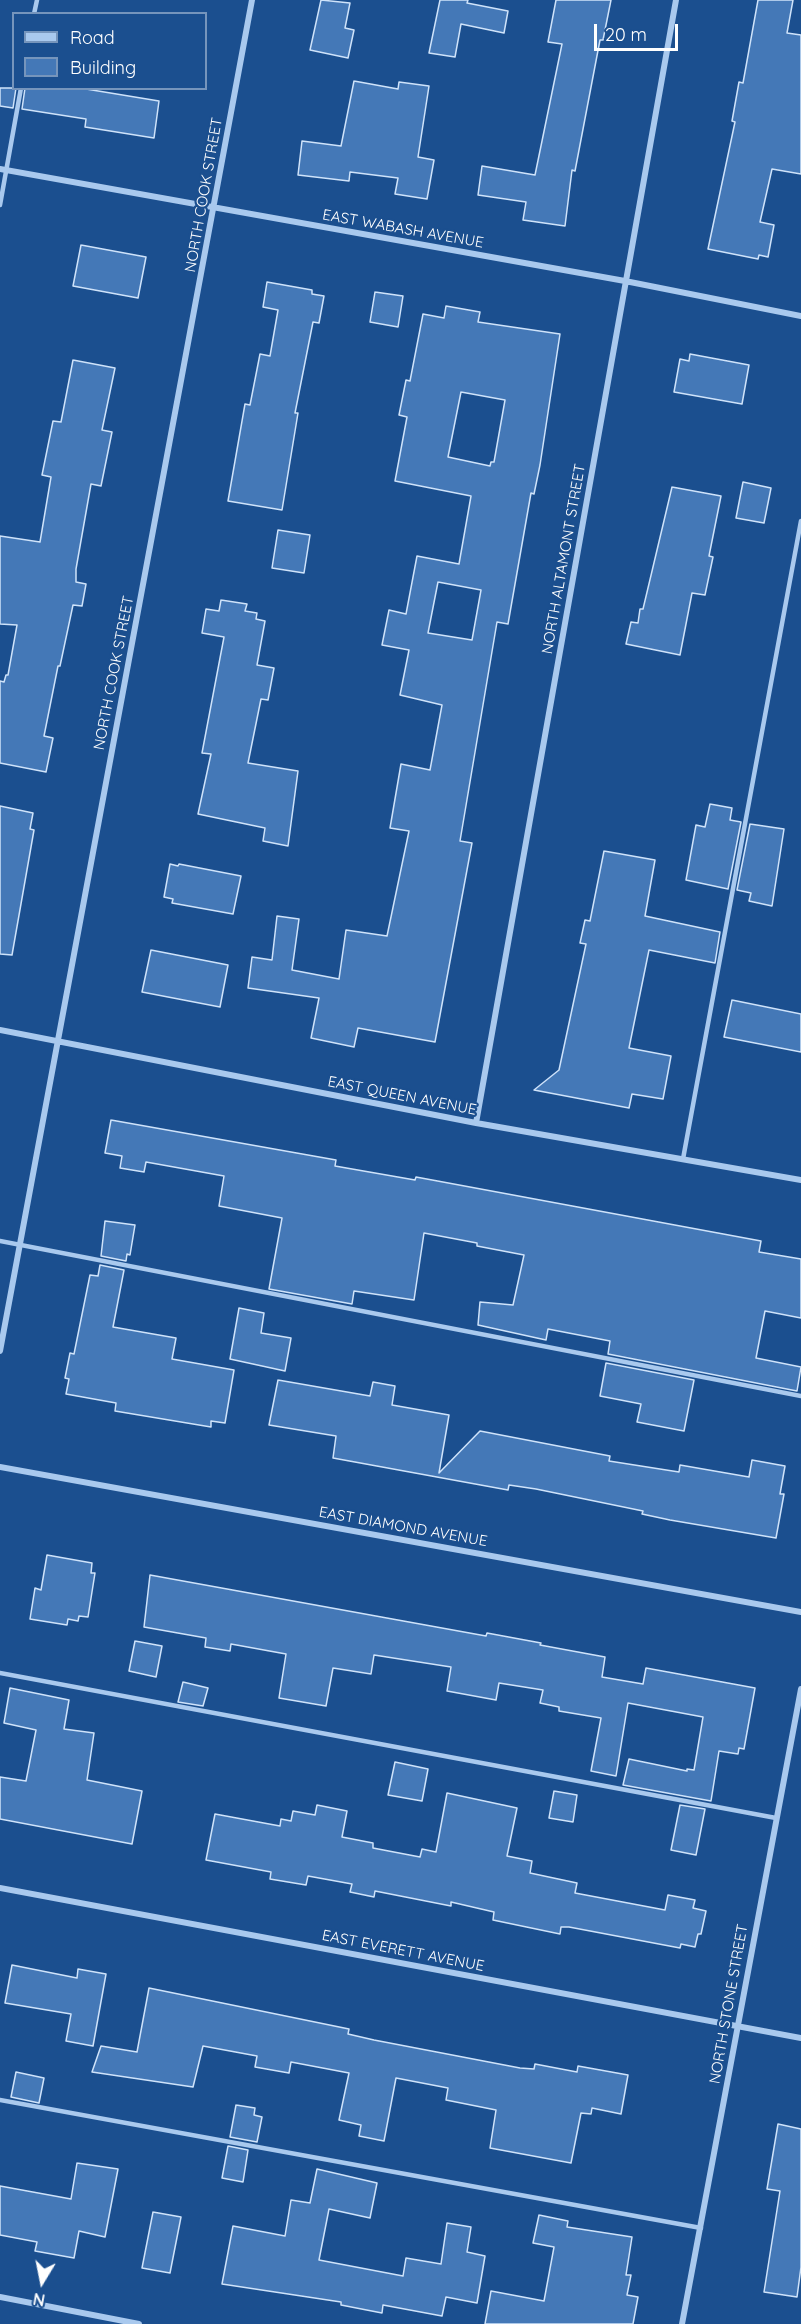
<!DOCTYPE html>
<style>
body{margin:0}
#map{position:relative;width:801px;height:2324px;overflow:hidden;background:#1b4f8f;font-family:Quicksand,sans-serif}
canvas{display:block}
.legend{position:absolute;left:12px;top:12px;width:195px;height:78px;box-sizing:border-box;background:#1b4f8f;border:2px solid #7695bc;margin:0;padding:8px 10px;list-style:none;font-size:18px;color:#fff}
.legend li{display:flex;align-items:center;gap:12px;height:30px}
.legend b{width:30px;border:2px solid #7695bc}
.north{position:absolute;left:12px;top:2252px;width:60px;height:60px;-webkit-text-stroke:4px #1b4f8f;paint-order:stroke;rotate:190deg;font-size:16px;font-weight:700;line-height:24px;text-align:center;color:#fff}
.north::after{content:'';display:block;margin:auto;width:21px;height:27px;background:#fff;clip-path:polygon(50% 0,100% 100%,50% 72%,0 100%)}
.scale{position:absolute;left:594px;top:24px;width:84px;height:27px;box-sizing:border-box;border:3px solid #fff;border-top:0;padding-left:8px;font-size:18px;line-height:21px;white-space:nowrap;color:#fff;-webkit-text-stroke:4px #1b4f8f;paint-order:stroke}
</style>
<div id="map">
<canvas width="801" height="2324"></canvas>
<ul class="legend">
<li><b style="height:8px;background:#a9c9ee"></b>Road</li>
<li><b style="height:16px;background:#4478b7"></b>Building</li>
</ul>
<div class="north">N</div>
<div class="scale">20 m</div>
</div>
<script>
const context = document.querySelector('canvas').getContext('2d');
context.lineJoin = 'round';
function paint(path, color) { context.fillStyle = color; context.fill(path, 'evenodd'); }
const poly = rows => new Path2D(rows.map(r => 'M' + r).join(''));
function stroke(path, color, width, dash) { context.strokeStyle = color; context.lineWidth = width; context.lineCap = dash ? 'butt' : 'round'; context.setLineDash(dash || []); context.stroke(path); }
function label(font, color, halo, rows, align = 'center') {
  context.font = font + ' Quicksand,sans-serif'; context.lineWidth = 4.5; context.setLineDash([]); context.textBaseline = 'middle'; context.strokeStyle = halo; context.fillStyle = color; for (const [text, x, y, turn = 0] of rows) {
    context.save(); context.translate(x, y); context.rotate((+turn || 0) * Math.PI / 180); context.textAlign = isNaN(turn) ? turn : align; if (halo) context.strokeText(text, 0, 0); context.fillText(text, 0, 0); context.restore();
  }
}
const building = poly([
 [321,0,350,3,345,28,354,30,348,58,310,50,321,0],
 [440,0,468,0,467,3,508,11,504,33,461,24,455,57,429,53,440,0],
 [556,0,611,0,603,40,600,40,575,171,572,170,565,226,523,220,526,202,478,195,482,166,535,175,562,44,548,42,556,0],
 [758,0,793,0,787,33,801,35,801,174,772,169,760,222,774,225,768,257,759,255,758,259,708,249,735,122,732,121,739,82,743,83,758,0],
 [354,81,398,89,399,82,429,86,418,157,434,160,427,199,395,194,398,178,350,172,349,181,298,175,302,141,341,146,354,81],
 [0,88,16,88,13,108,0,106,0,88],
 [25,88,80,88,159,101,154,138,85,127,86,119,22,109,25,88],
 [81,245,146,257,138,298,73,286,81,245],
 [267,282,312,290,312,294,324,296,319,323,313,322,295,413,298,413,282,510,228,501,245,404,250,405,260,354,270,356,278,310,263,307,267,282],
 [375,292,403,296,398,327,370,322,375,292],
 [446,306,480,312,478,322,560,334,540,465,534,494,531,493,508,624,497,622,460,841,472,843,435,1042,358,1028,354,1047,311,1038,319,998,248,988,252,957,272,960,277,916,299,919,292,970,339,979,346,930,387,936,409,831,390,828,401,764,430,770,442,705,400,695,409,650,382,645,389,610,406,614,417,556,459,564,471,496,395,481,407,417,399,415,406,380,410,381,423,314,444,318,446,306],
 [461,392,505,400,494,462,491,462,490,466,448,457,461,392],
 [438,582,481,590,472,640,428,633,438,582],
 [690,354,749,365,742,404,674,392,680,359,689,361,690,354],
 [73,360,115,368,102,430,112,432,101,486,91,484,76,569,76,582,86,584,82,606,73,605,60,666,58,666,44,736,53,738,46,772,0,763,0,681,4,682,6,675,8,675,17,625,0,624,0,536,40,542,51,477,42,475,53,421,61,422,73,360],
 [743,482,771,488,764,523,736,518,743,482],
 [672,487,721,496,709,556,713,557,705,595,692,593,680,655,626,644,631,622,638,623,640,609,643,609,672,487],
 [278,530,310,535,304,573,272,568,278,530],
 [221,600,247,604,245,611,257,613,256,619,265,621,257,665,274,668,268,700,261,699,248,763,298,771,288,846,263,841,265,828,198,814,211,754,202,753,224,637,202,633,206,609,219,611,221,600],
 [710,804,732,808,730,820,741,822,728,889,686,880,696,825,705,827,710,804],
 [0,806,33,813,30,829,34,830,12,955,0,954,0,806],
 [750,824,784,829,772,906,749,901,751,893,737,890,750,824],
 [604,851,655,860,645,916,720,932,715,963,649,950,629,1048,671,1056,663,1099,632,1094,629,1108,534,1090,559,1070,586,944,580,943,585,920,590,921,604,851],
 [170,864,178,866,179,864,241,876,233,914,172,903,173,899,164,897,170,864],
 [151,950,228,965,220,1007,142,992,151,950],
 [732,1000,801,1014,801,1052,724,1037,732,1000],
 [111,1120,336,1160,335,1166,415,1180,416,1177,761,1241,759,1252,801,1259,801,1318,765,1311,756,1358,801,1367,797,1391,608,1354,610,1341,548,1329,546,1340,478,1325,480,1302,513,1305,524,1255,477,1246,477,1243,424,1233,414,1300,354,1291,352,1304,269,1289,282,1218,219,1206,224,1176,146,1162,144,1172,120,1168,122,1156,105,1153,111,1120],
 [105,1221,135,1225,130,1255,127,1254,126,1261,101,1256,105,1221],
 [100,1265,124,1270,113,1327,176,1338,172,1359,234,1370,225,1423,211,1421,211,1427,115,1411,116,1403,66,1394,69,1379,65,1378,70,1353,74,1354,90,1275,98,1276,100,1265],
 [239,1308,264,1313,261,1333,291,1338,285,1371,230,1359,239,1308],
 [606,1363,694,1380,684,1431,637,1422,641,1404,600,1396,606,1363],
 [278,1380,370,1396,373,1382,395,1386,392,1405,449,1415,439,1473,480,1431,610,1456,609,1461,679,1472,680,1465,749,1477,752,1460,785,1466,780,1494,784,1494,776,1538,670,1520,642,1514,643,1511,536,1489,509,1485,508,1490,333,1458,336,1436,269,1425,278,1380],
 [47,1555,92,1563,91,1573,95,1573,88,1617,79,1616,78,1621,68,1619,67,1625,30,1619,35,1588,41,1590,47,1555],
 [150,1575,486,1636,487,1633,541,1643,540,1645,605,1657,602,1677,643,1684,646,1668,755,1688,744,1749,739,1748,738,1754,719,1751,711,1801,623,1785,629,1759,687,1771,687,1769,694,1770,703,1717,628,1703,616,1776,591,1771,601,1718,559,1711,559,1707,540,1703,543,1690,499,1683,496,1700,447,1691,451,1667,374,1655,371,1674,333,1668,326,1706,279,1698,286,1654,231,1644,230,1651,205,1647,206,1638,144,1627,150,1575],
 [135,1641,162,1646,156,1677,129,1671,135,1641],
 [183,1682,208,1688,203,1706,178,1702,183,1682],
 [10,1688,69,1700,64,1729,94,1733,87,1780,142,1791,132,1844,0,1819,0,1777,26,1781,36,1730,4,1723,10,1688],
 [395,1762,428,1769,422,1801,388,1795,395,1762],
 [554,1791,577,1795,573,1822,549,1818,554,1791],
 [447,1793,517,1808,507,1856,532,1861,530,1873,577,1883,575,1893,665,1910,668,1895,695,1900,693,1908,706,1911,701,1934,698,1934,695,1947,681,1944,680,1948,569,1927,561,1927,560,1934,493,1920,494,1912,451,1902,451,1906,375,1891,374,1897,350,1892,352,1884,308,1876,306,1885,270,1879,271,1872,206,1860,215,1814,280,1826,281,1819,291,1821,293,1811,315,1815,317,1805,347,1811,342,1837,373,1843,373,1848,420,1857,422,1849,436,1852,447,1793],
 [680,1805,705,1809,696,1855,671,1850,680,1805],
 [12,1965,77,1978,78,1969,106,1974,93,2046,66,2041,71,2014,5,2003,12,1965],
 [149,1988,349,2029,348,2034,374,2040,520,2068,534,2069,535,2064,577,2072,578,2066,628,2075,621,2114,592,2108,591,2114,581,2113,571,2163,490,2148,496,2110,446,2100,448,2088,396,2078,384,2141,359,2136,361,2125,339,2120,349,2073,291,2062,289,2073,255,2067,257,2056,203,2046,193,2087,92,2072,101,2046,137,2052,149,1988],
 [16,2072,44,2078,39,2103,11,2097,16,2072],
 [236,2105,255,2108,254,2115,262,2117,257,2142,230,2137,236,2105],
 [778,2124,801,2129,801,2267,797,2297,764,2292,780,2191,767,2189,778,2124],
 [228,2146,248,2150,243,2182,222,2178,228,2146],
 [77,2163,118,2169,105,2237,79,2231,74,2258,35,2251,37,2242,0,2235,0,2186,71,2199,77,2163],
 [317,2169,377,2183,370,2218,329,2209,319,2260,403,2276,406,2258,441,2264,447,2223,471,2227,467,2252,485,2256,477,2303,446,2297,442,2316,383,2305,382,2313,341,2305,341,2302,222,2284,233,2226,285,2236,291,2200,310,2203,317,2169],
 [153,2212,181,2217,170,2273,142,2268,153,2212],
 [539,2215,568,2221,567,2227,632,2237,626,2275,631,2275,627,2295,638,2297,633,2324,485,2324,491,2291,544,2301,554,2247,533,2243,539,2215]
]);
paint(building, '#4478b7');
stroke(building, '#cfe3fa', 1.5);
stroke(poly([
 [34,14,37,0],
 [0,205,21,88],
 [683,1159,801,521],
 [0,1241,801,1396],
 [0,1673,776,1818],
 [0,2100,701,2228]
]), '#a9c9ee', 4.5);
stroke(poly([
 [0,169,625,281,801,316],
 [0,1030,476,1123,801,1180],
 [476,1123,676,0],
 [0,1351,252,0],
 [0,1467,801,1612],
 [0,1888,801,2038],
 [0,2297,139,2324],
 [682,2324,801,1689]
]), '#a9c9ee', 6);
label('15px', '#fff', '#1b4f8f', [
 ["NORTH COOK STREET",204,195,-80],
 ["EAST WABASH AVENUE",403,229,10],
 ["NORTH ALTAMONT STREET",564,559,-80],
 ["NORTH COOK STREET",114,673,-79],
 ["EAST QUEEN AVENUE",402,1096,11],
 ["EAST DIAMOND AVENUE",403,1527,10],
 ["EAST EVERETT AVENUE",403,1951,11],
 ["NORTH STONE STREET",729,2004,-80]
]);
</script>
